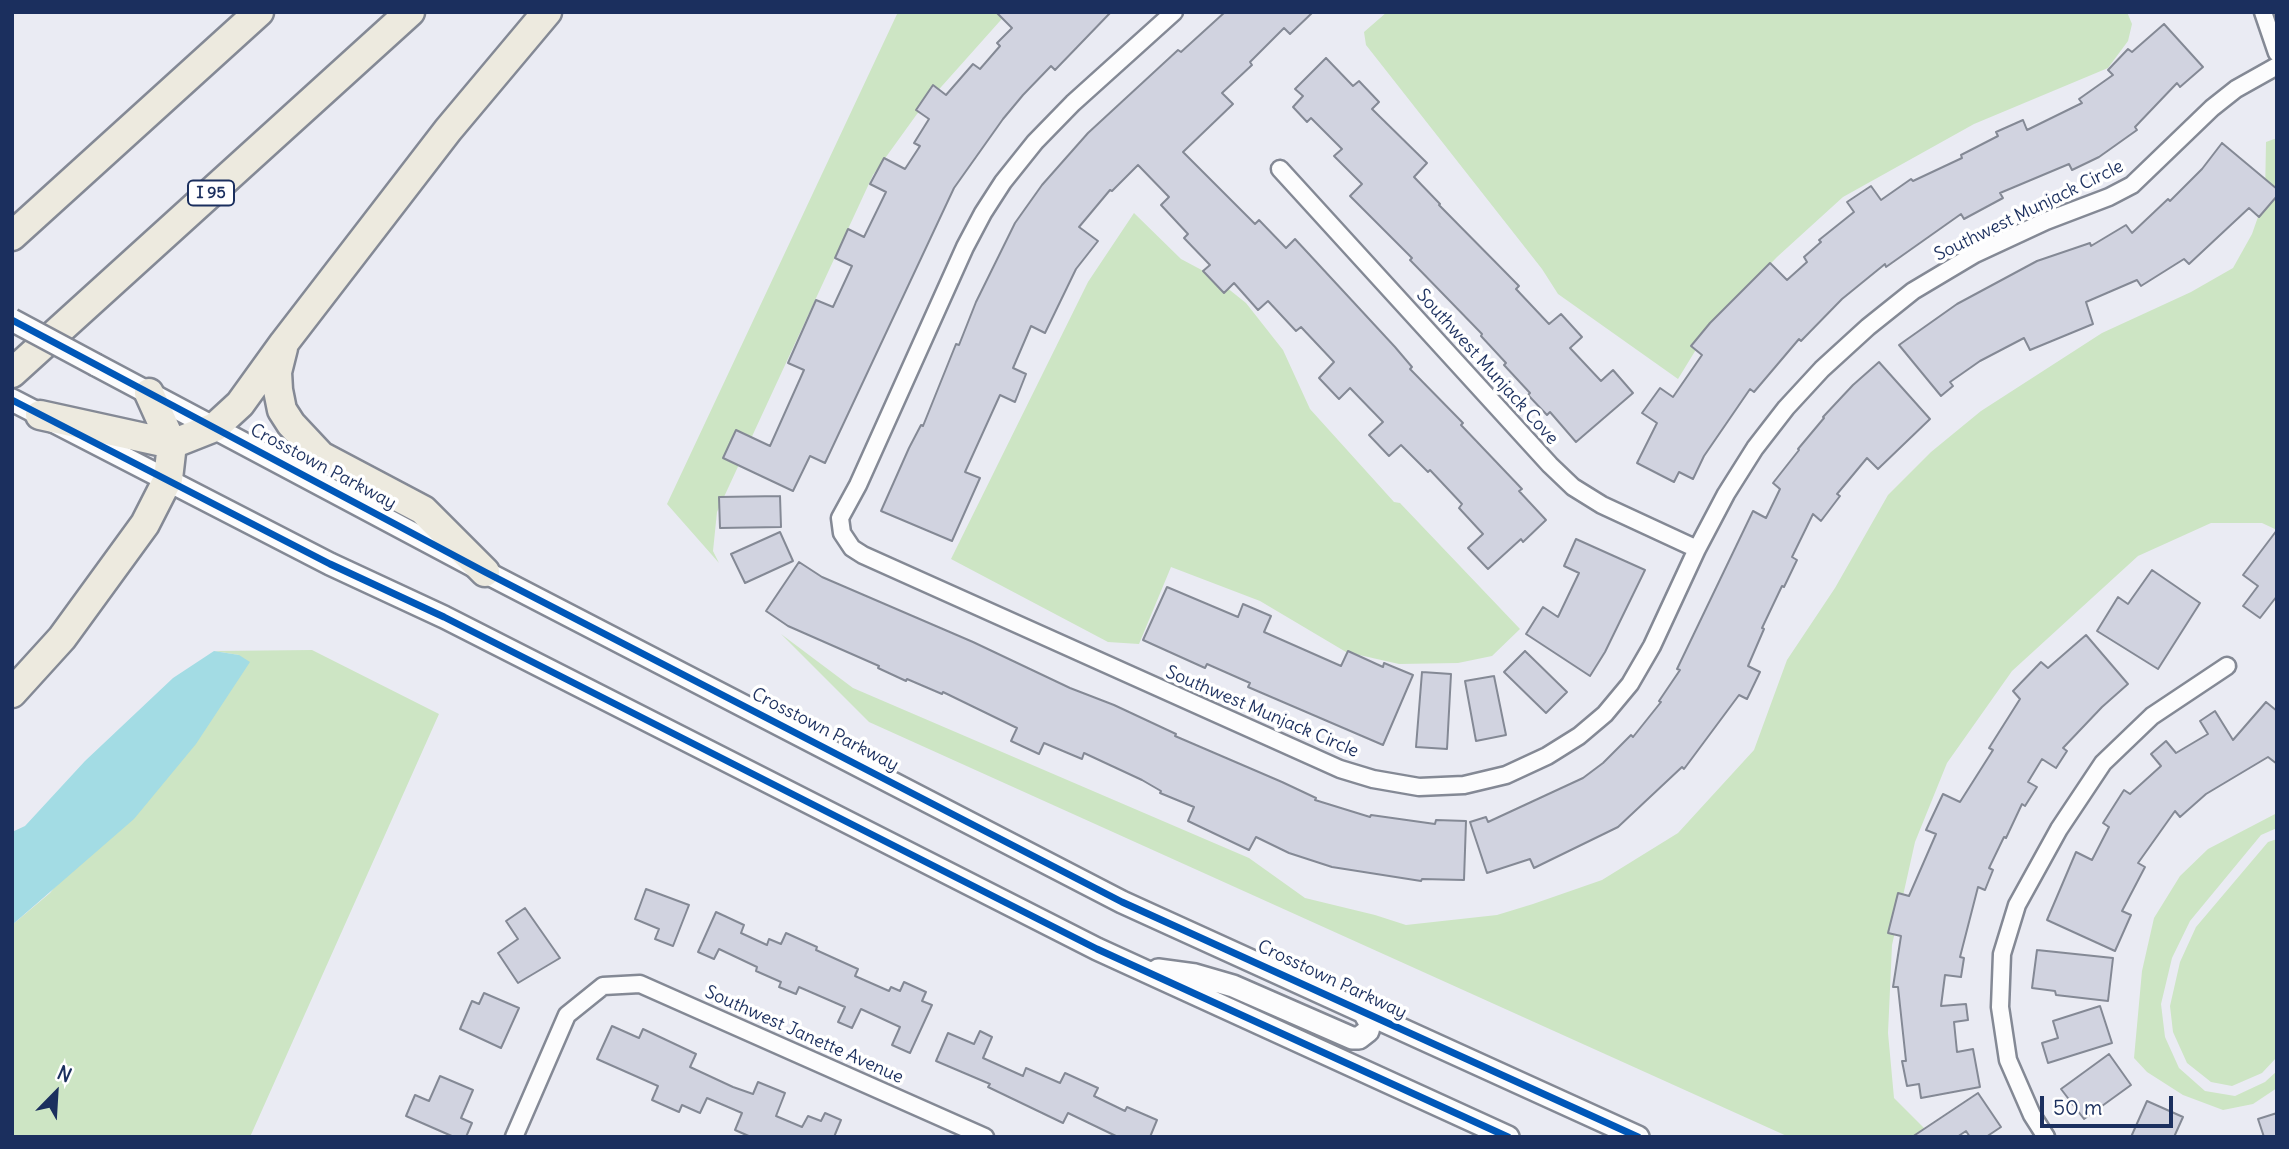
<!DOCTYPE html>
<style>
body{margin:0}
#map{position:relative;width:2289px;height:1149px;overflow:hidden;background:#eaebf3;font-family:Delius,sans-serif}
canvas{display:block}
.frame{position:absolute;inset:0;border:14px solid #1b2f5e;pointer-events:none}
.north{position:absolute;left:21px;top:1058px;width:70px;height:70px;-webkit-text-stroke:5px #fff;paint-order:stroke;rotate:24deg;font-size:19px;font-weight:700;line-height:28px;text-align:center;color:#1b2f5e}
.north::after{content:'';display:block;margin:auto;width:24px;height:32px;background:#1b2f5e;clip-path:polygon(50% 0,100% 100%,50% 72%,0 100%)}
.scale{position:absolute;left:2040px;top:1096px;width:133px;height:32px;box-sizing:border-box;border:4px solid #1b2f5e;border-top:0;padding-left:9px;font-size:21px;line-height:24px;white-space:nowrap;color:#1b2f5e;-webkit-text-stroke:5px #fff;paint-order:stroke}
</style>
<div id="map">
<canvas width="2289" height="1149"></canvas>
<div class="frame"></div>
<div class="north">N</div>
<div class="scale">50 m</div>
</div>
<script>
const context = document.querySelector('canvas').getContext('2d');
context.lineJoin = 'round';
function paint(path, color) { context.fillStyle = color; context.fill(path, 'evenodd'); }
const poly = rows => new Path2D(rows.map(r => 'M' + r).join(''));
function stroke(path, color, width, dash) { context.strokeStyle = color; context.lineWidth = width; context.lineCap = dash ? 'butt' : 'round'; context.setLineDash(dash || []); context.stroke(path); }
function label(font, color, halo, rows, align = 'center') {
  context.font = font + ' Delius,sans-serif'; context.lineWidth = 7; context.setLineDash([]); context.textBaseline = 'middle'; context.strokeStyle = halo; context.fillStyle = color; for (const [text, x, y, turn = 0] of rows) {
    context.save(); context.translate(x, y); context.rotate((+turn || 0) * Math.PI / 180); context.textAlign = isNaN(turn) ? turn : align; if (halo) context.strokeText(text, 0, 0); context.fillText(text, 0, 0); context.restore();
  }
}
paint(poly([
 [898,12,1008,12,917,114,873,175,717,512,713,551,719,563,667,504],
 [1387,12,2127,12,2132,24,2128,41,2108,68,1974,124,1843,197,1777,257,1711,325,1678,379,1558,294,1542,269,1366,45,1364,32],
 [2277,138,2277,530,2262,523,2211,523,2138,556,2012,671,1947,763,1915,842,1892,945,1888,1033,1894,1098,1933,1137,1789,1137,869,722,781,634,853,688,1249,858,1305,898,1375,915,1406,925,1497,915,1533,904,1602,880,1678,833,1754,750,1787,660,1835,588,1888,495,1931,452,1981,411,2102,333,2191,292,2233,268,2252,234,2265,197,2266,142],
 [1134,213,1181,259,1211,275,1246,303,1283,350,1310,409,1394,502,1400,503,1520,629,1492,656,1458,663,1399,664,1346,652,1260,601,1171,567,1139,644,1108,642,951,559,1088,282],
 [312,650,439,714,250,1137,12,1137,12,925,50,893,239,655,214,651],
 [2277,813,2277,828,2261,835,2190,921,2172,958,2161,1004,2165,1037,2179,1068,2205,1091,2235,1096,2265,1082,2277,1071,2277,1088,2253,1104,2223,1110,2183,1095,2147,1072,2134,1058,2142,971,2154,918,2180,876,2208,849],
 [2277,839,2277,1057,2262,1073,2232,1086,2211,1082,2187,1063,2173,1032,2170,1006,2180,962,2196,927,2268,842]
]), '#cde5c4');
paint(poly([
 [214,651,239,655,250,662,196,744,134,819,12,925,12,832,25,826,85,761,173,678]
]), '#a3dce4');
const building = poly([
 [996,12,1111,12,1055,70,1051,66,1023,95,1003,119,954,188,825,463,810,456,793,491,723,458,736,430,770,446,804,370,788,363,816,300,833,307,852,266,835,258,848,229,864,237,886,192,870,184,884,158,905,169,920,146,914,143,929,119,916,110,933,85,946,95,973,64,980,69,1000,46,997,43,1012,28,996,12],
 [1225,12,1313,12,1290,34,1284,28,1250,62,1252,65,1222,93,1233,104,1183,152,1255,224,1259,220,1286,248,1295,239,1395,347,1412,367,1410,369,1463,423,1461,425,1522,489,1519,491,1546,520,1523,542,1521,539,1488,569,1468,548,1483,534,1459,508,1462,504,1430,470,1428,472,1401,445,1389,456,1369,435,1383,422,1350,388,1339,399,1319,378,1334,362,1301,327,1296,331,1268,301,1258,310,1234,283,1224,293,1203,271,1210,265,1184,238,1188,234,1161,205,1169,197,1138,165,1112,191,1110,190,1079,227,1098,241,1076,269,1045,333,1031,326,1013,368,1026,374,1015,402,1000,395,965,472,980,478,952,541,881,511,909,448,921,425,923,426,956,344,959,345,976,302,1015,223,1042,185,1088,133,1178,50,1181,52,1225,12],
 [2164,24,2203,67,2180,87,2177,83,2135,127,2137,130,2099,157,2072,170,2069,164,2000,193,2003,198,1964,219,1961,214,1886,267,1885,264,1842,299,1801,341,1799,339,1754,392,1750,389,1704,456,1693,479,1679,472,1674,482,1637,463,1657,423,1642,413,1660,388,1673,397,1702,355,1691,346,1710,323,1770,263,1787,280,1807,262,1804,257,1821,242,1819,240,1854,212,1847,202,1871,186,1881,200,1911,179,1913,181,1962,158,1961,155,1998,136,1996,132,2023,120,2027,130,2082,103,2079,99,2113,75,2108,70,2128,49,2132,52,2164,24],
 [1326,58,1353,86,1359,81,1379,102,1372,109,1427,163,1414,177,1440,204,1439,205,1519,286,1516,289,1549,324,1561,314,1582,337,1570,348,1601,381,1613,370,1633,393,1576,442,1550,412,1547,415,1528,395,1530,393,1504,365,1506,363,1481,336,1482,334,1410,260,1412,258,1350,196,1362,184,1334,156,1342,149,1311,118,1307,122,1293,107,1303,96,1295,89,1326,58],
 [2222,143,2277,189,2277,196,2259,217,2249,208,2189,264,2184,259,2141,286,2137,280,2086,302,2093,324,2030,350,2024,338,1980,361,1950,382,1953,386,1941,396,1899,345,1957,304,2037,261,2090,243,2091,246,2126,225,2132,233,2168,199,2170,201,2202,169,2222,143],
 [1879,362,1930,419,1878,469,1867,458,1837,494,1840,496,1821,521,1813,514,1792,557,1797,560,1784,587,1782,586,1762,628,1764,629,1748,666,1760,672,1747,699,1739,695,1684,769,1682,767,1618,827,1534,868,1530,859,1487,873,1470,822,1486,817,1488,822,1583,778,1603,763,1631,735,1633,737,1661,702,1659,701,1680,670,1677,669,1753,511,1766,518,1780,489,1773,483,1799,450,1798,449,1824,418,1823,417,1853,385,1879,362],
 [780,496,781,527,720,528,719,497,780,496],
 [2277,530,2277,596,2260,618,2243,606,2258,586,2243,575,2277,530],
 [780,532,793,561,745,583,731,554,780,532],
 [1576,539,1645,570,1605,652,1590,676,1526,634,1543,607,1558,617,1579,573,1564,566,1576,539],
 [799,562,822,577,973,642,1070,688,1114,705,1176,734,1175,736,1282,782,1316,798,1315,800,1370,817,1371,815,1435,824,1436,820,1466,821,1464,880,1422,879,1421,881,1332,867,1289,853,1256,837,1249,850,1188,821,1194,807,1160,793,1161,791,1142,780,1084,753,1082,759,1044,743,1039,754,1011,741,1017,728,943,692,942,694,907,679,906,681,878,668,879,666,788,626,766,611,799,562],
 [2152,570,2200,603,2158,669,2097,631,2118,597,2128,604,2152,570],
 [1167,587,1238,617,1243,604,1271,616,1264,632,1341,666,1348,651,1383,667,1384,663,1413,675,1383,745,1248,687,1250,683,1207,664,1205,668,1143,640,1167,587],
 [2086,635,2128,684,2102,707,2063,748,2067,751,2056,768,2042,759,2028,782,2037,787,2025,806,2022,804,2006,838,2004,837,1989,868,1993,870,1985,890,1978,887,1960,957,1964,958,1961,977,1945,975,1941,1006,1966,1004,1968,1020,1954,1022,1957,1052,1973,1049,1980,1087,1921,1098,1919,1084,1907,1086,1902,1061,1906,1061,1898,987,1893,987,1901,936,1888,933,1898,893,1909,896,1936,834,1926,830,1943,794,1960,802,1993,750,1989,748,2020,699,2013,691,2041,662,2048,668,2086,635],
 [1525,651,1567,692,1546,713,1504,672,1525,651],
 [1422,672,1451,674,1447,749,1416,747,1422,672],
 [1494,676,1506,735,1476,741,1465,681,1494,676],
 [2266,702,2277,711,2277,764,2268,757,2206,794,2180,817,2175,811,2138,863,2145,867,2122,911,2131,915,2115,951,2047,920,2076,852,2092,860,2109,827,2103,823,2124,790,2130,794,2161,766,2151,754,2166,741,2176,753,2208,734,2200,721,2215,711,2233,740,2266,702],
 [646,889,689,905,673,946,655,939,659,929,635,919,646,889],
 [525,908,560,958,518,983,498,953,518,939,506,921,525,908],
 [716,912,744,925,741,933,767,945,769,939,781,944,786,933,817,947,816,950,858,969,855,976,889,991,891,987,900,991,904,982,926,992,922,1001,932,1005,910,1053,892,1045,900,1027,861,1009,852,1028,838,1022,845,1007,799,987,796,994,779,987,781,982,756,971,757,967,719,949,714,959,698,952,716,912],
 [2037,950,2113,958,2108,1001,2056,995,2055,991,2032,988,2037,950],
 [484,993,519,1008,501,1048,460,1029,472,1001,479,1004,484,993],
 [2100,1006,2112,1043,2048,1063,2042,1043,2058,1038,2053,1021,2100,1006],
 [612,1026,639,1038,643,1029,696,1054,690,1067,733,1087,753,1094,758,1082,785,1093,776,1116,802,1127,808,1116,821,1121,825,1113,841,1120,834,1137,751,1137,735,1130,742,1113,707,1098,700,1113,682,1105,679,1112,652,1100,658,1086,597,1059,612,1026],
 [980,1031,992,1037,983,1058,1023,1076,1026,1068,1060,1083,1065,1073,1098,1088,1094,1096,1125,1111,1127,1107,1157,1120,1150,1137,1118,1137,1068,1113,1063,1123,988,1087,990,1084,936,1061,948,1033,974,1044,980,1031],
 [2109,1054,2131,1085,2084,1119,2061,1089,2109,1054],
 [440,1076,473,1090,461,1118,472,1123,466,1137,454,1137,406,1116,415,1095,429,1101,440,1076],
 [1978,1093,2001,1127,1986,1137,1970,1137,1966,1131,1957,1137,1912,1137,1978,1093],
 [2147,1101,2183,1117,2174,1137,2131,1137,2147,1101],
 [2277,1113,2277,1137,2264,1137,2258,1119,2277,1113]
]);
paint(building, '#d1d3e0');
stroke(building, '#848995', 2);
const minor = poly([
 [1174,12,1073,103,1035,142,1003,182,983,213,965,247,858,485,840,518,842,533,852,548,863,555,1340,769,1373,779,1419,787,1464,785,1506,775,1547,756,1579,736,1605,714,1630,684,1652,646,1697,549,1726,494,1755,448,1786,408,1822,369,1868,327,1913,291,1975,254,2046,221,2109,197,2132,185,2212,108,2236,89,2277,66],
 [2263,12,2277,53],
 [1280,169,1550,465,1573,487,1602,505,1697,549],
 [514,1137,567,1015,603,986,640,984,985,1137],
 [2046,1137,2032,1115,2008,1060,2000,1007,2002,954,2017,905,2059,829,2103,763,2152,716,2227,666]
]);
const secondary = poly([
 [96,365,485,572,1122,902,1638,1137],
 [12,400,330,564,444,617,1097,949,1508,1137],
 [1158,970,1195,975,1233,986,1352,1038,1359,1038,1368,1031,1370,1023,1363,1011]
]);
const motorway = poly([
 [12,236,259,12],
 [283,348,277,372,278,390,282,410,291,424,321,456,423,510,485,572],
 [12,373,410,12],
 [40,415,172,444,215,427,240,404,284,343,448,130,547,12],
 [12,693,62,638,145,524,168,479,172,444,149,393]
]);
stroke(minor, '#848995', 21);
stroke(secondary, '#848995', 26);
stroke(motorway, '#848995', 33);
stroke(minor, '#fcfcfd', 16);
stroke(secondary, '#fcfcfd', 21);
stroke(motorway, '#edeadf', 28);
const secondaryBridge = poly([
 [12,320,96,365]
]);
stroke(secondaryBridge, '#848995', 26, []);
stroke(secondaryBridge, '#fcfcfd', 21);
stroke(poly([
 [12,320,485,572,1122,902,1638,1137],
 [12,400,330,564,444,617,1097,949,1508,1137]
]), '#0057b8', 7);
for (const [x, y, w] of [
 [211,193,46]
]) { const box = new Path2D(); box.roundRect(x - w / 2, y - 12.5, w, 25, 5); context.fillStyle = '#fff'; context.fill(box); stroke(box, '#1b2f5e', 2); }
label('bold 16px', '#1b2f5e', null, [
 ["I 95",211,193]
]);
label('18px', '#1b2f5e', '#fff', [
 ["Southwest Munjack Circle",2029,211,-26],
 ["Southwest Munjack Cove",1487,367,48],
 ["Crosstown Parkway",323,467,28],
 ["Southwest Munjack Circle",1262,712,23],
 ["Crosstown Parkway",825,730,27],
 ["Crosstown Parkway",1332,980,25],
 ["Southwest Janette Avenue",804,1035,24]
]);
</script>
